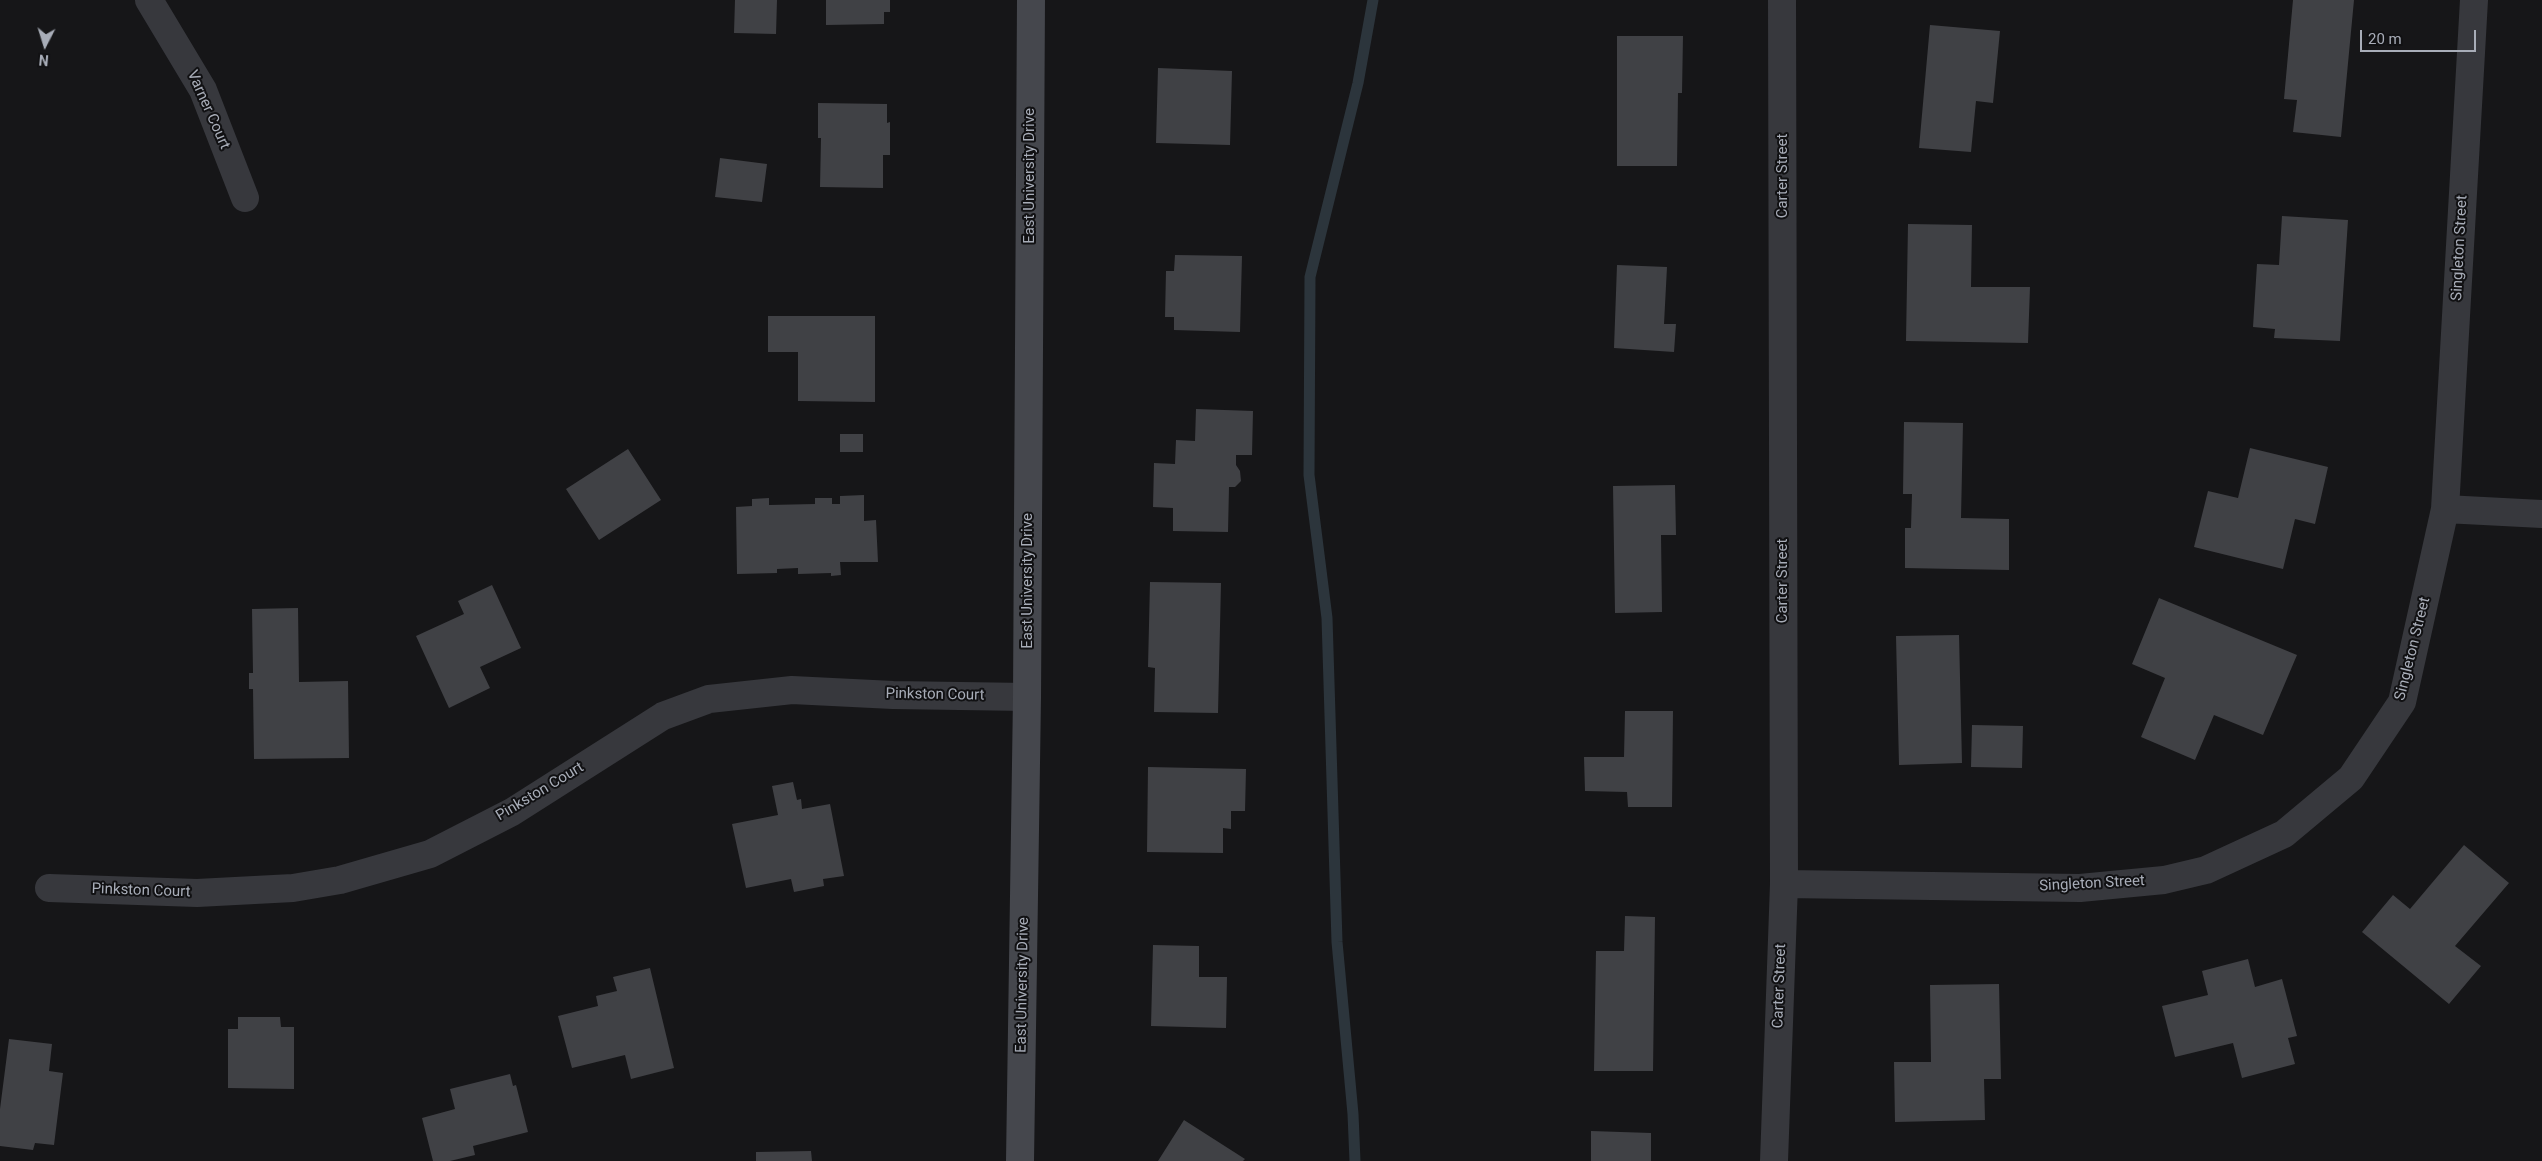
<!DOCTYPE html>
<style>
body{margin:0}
#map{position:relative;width:2542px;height:1161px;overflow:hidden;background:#161618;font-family:Roboto,sans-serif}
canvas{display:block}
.north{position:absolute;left:20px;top:20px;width:50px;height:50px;-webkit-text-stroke:4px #111113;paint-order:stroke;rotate:185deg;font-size:14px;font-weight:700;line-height:20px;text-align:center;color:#a8adb8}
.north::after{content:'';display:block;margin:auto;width:18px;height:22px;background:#a8adb8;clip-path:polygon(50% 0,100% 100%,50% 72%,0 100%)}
.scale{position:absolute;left:2360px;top:30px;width:116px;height:22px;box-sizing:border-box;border:2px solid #a8adb8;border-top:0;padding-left:6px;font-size:15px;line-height:18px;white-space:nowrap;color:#a8adb8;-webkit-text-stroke:4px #111113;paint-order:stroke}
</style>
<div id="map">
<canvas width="2542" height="1161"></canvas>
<div class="north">N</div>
<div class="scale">20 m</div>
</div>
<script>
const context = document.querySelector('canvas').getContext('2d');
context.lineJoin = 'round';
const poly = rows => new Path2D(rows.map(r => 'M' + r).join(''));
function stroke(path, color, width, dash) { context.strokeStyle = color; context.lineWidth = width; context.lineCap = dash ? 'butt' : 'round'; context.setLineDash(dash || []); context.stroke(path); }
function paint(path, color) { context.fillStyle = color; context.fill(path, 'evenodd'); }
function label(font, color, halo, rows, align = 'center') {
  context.font = font + ' Roboto,sans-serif'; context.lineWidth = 4; context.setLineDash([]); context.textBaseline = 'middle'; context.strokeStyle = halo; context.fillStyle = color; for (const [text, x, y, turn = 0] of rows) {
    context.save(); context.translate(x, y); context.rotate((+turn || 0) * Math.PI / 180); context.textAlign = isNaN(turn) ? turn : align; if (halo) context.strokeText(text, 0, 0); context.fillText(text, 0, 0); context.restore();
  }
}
stroke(poly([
 [1355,1161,1353,1114,1337,942,1327,618,1309,475,1310,277,1358,83,1373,0]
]), '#2c353c', 11);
paint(poly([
 [735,0,777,0,776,34,734,33],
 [826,0,890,0,890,12,884,12,884,24,826,25],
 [2293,0,2354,0,2341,137,2293,132,2297,100,2284,99],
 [1930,25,2000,31,1993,103,1976,101,1971,152,1919,148],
 [1617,36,1683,36,1682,93,1678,93,1677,166,1617,166],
 [1158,68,1232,71,1230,145,1156,143],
 [818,103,887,104,887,123,890,122,890,155,883,155,883,188,820,187,821,138,818,138],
 [720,158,767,164,762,202,715,197],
 [2282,216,2348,220,2340,341,2274,338,2275,329,2253,327,2257,264,2279,265],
 [1908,224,1972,225,1971,287,2030,287,2028,343,1906,341],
 [1175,255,1242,256,1240,332,1174,330,1174,317,1165,317,1166,271,1174,271],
 [1617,265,1667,267,1664,324,1676,324,1674,352,1614,348],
 [768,316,875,316,875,402,798,401,798,352,768,352],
 [1196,409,1253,411,1252,455,1236,455,1236,465,1240,471,1241,481,1235,487,1229,487,1228,532,1173,531,1173,508,1153,507,1154,463,1175,464,1176,440,1195,441],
 [1904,422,1963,423,1961,518,2009,519,2009,570,1905,568,1905,528,1911,528,1912,494,1903,494],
 [840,434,863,434,863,452,840,452],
 [2250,448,2328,467,2315,524,2295,519,2283,569,2194,547,2208,491,2238,498],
 [628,449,661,500,599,540,566,489],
 [1675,485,1676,535,1661,535,1662,612,1615,613,1613,486],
 [864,495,864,521,876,520,878,562,840,562,841,575,831,576,831,573,798,574,798,568,777,569,777,573,737,574,736,507,752,506,752,499,769,498,769,505,815,504,815,498,832,498,832,504,840,504,840,496],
 [1150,582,1221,583,1218,713,1154,712,1155,668,1148,667],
 [492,585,521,648,480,667,490,688,449,708,416,636,464,614,458,601],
 [2159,598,2297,655,2263,735,2214,715,2195,760,2141,737,2165,678,2132,664],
 [298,608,299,682,348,681,349,758,254,759,253,689,249,689,249,673,253,673,252,609],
 [1959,635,1962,763,1899,765,1896,636],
 [1625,711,1673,711,1672,807,1628,807,1627,792,1585,791,1584,757,1624,757],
 [1972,725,2023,726,2022,768,1971,767],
 [1148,767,1246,769,1245,811,1231,811,1231,829,1223,828,1223,853,1147,852],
 [793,782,797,800,801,799,802,809,830,804,844,876,823,879,824,886,794,892,791,879,746,888,732,824,778,815,772,786],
 [2464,845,2509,883,2455,946,2481,966,2449,1004,2362,932,2393,895,2410,909],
 [1625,916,1655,917,1653,1071,1594,1071,1596,951,1624,951],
 [1153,945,1199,946,1199,977,1227,977,1226,1028,1151,1026],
 [2248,959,2255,987,2282,979,2297,1036,2288,1038,2295,1064,2242,1078,2233,1043,2175,1057,2162,1006,2208,995,2202,971],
 [650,968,674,1068,631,1079,625,1055,572,1068,558,1016,598,1006,596,996,617,991,613,977],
 [1999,984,2001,1079,1984,1079,1985,1120,1895,1122,1894,1062,1931,1062,1930,985],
 [238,1017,280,1017,281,1027,294,1027,294,1089,228,1088,228,1029,238,1029],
 [9,1039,52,1044,49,1071,63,1073,54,1145,35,1143,33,1150,0,1146,0,1109],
 [510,1074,513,1086,516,1085,528,1132,473,1146,475,1155,450,1161,433,1161,422,1118,455,1109,450,1089],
 [1184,1120,1245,1159,1243,1161,1158,1161],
 [1591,1131,1651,1133,1651,1161,1591,1161],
 [811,1151,812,1161,756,1161,756,1152]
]), '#404145');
stroke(poly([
 [149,0,203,90,245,198],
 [2445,509,2542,514],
 [1784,884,2080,888,2164,880,2206,870,2284,834,2351,778,2402,702,2445,509,2474,0],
 [49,888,197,893,293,888,340,880,430,854,512,812,663,716,709,699,792,690,893,695,1027,697],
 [1774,1161,1784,884,1782,0]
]), '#37383d', 28);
stroke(poly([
 [1020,1161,1027,697,1031,0]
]), '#45474d', 28);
label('15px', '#a8adb8', '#111113', [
 ["Varner Court",208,110,66],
 ["East University Drive",1030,176,-90],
 ["Carter Street",1783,176,-90],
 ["Singleton Street",2460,248,-87],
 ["East University Drive",1028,581,-90],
 ["Carter Street",1783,581,-90],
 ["Singleton Street",2413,649,-76],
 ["Pinkston Court",935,695,1],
 ["Pinkston Court",540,792,-31],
 ["Singleton Street",2092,884,-3],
 ["Pinkston Court",141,891,2],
 ["East University Drive",1023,985,-89],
 ["Carter Street",1780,986,-88]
]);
</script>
